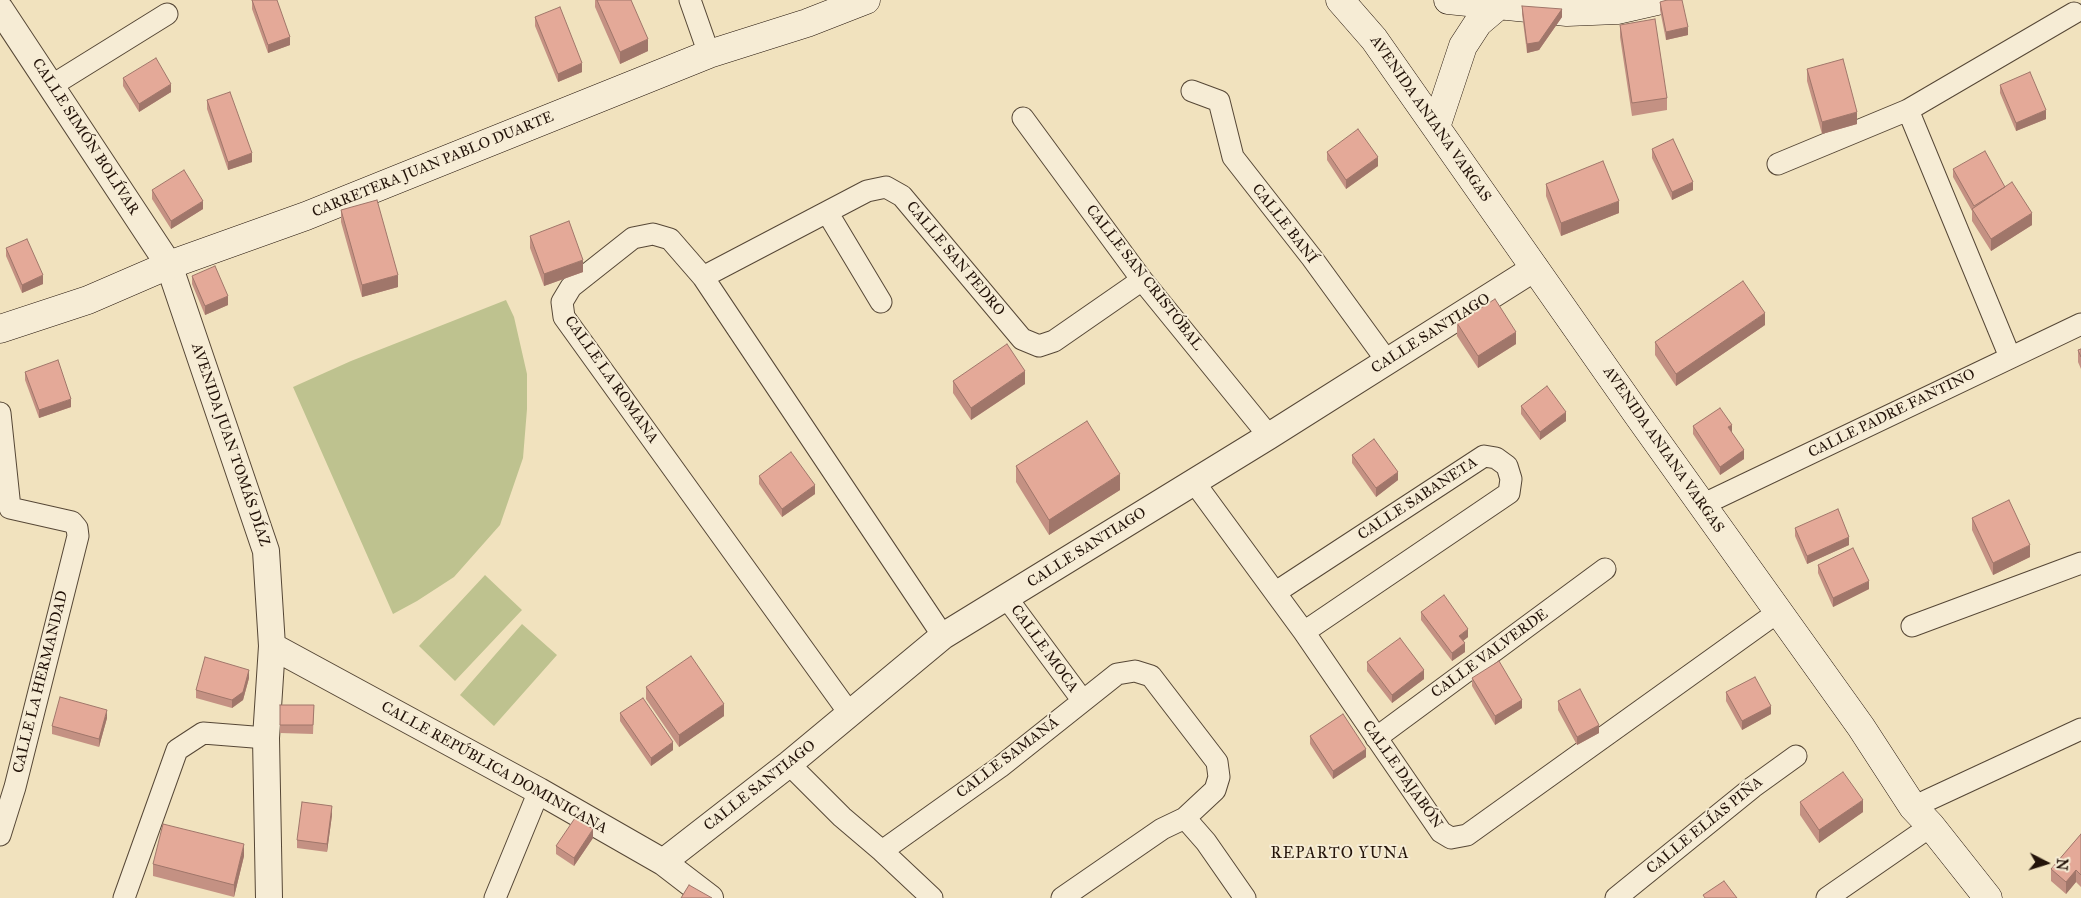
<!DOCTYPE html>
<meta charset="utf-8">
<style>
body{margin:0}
#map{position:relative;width:2081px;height:898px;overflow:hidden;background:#f1e2be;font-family:"IM FELL Great Primer",serif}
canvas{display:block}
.north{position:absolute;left:2021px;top:838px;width:50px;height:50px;-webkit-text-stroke:4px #f6ecd5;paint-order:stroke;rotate:95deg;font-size:14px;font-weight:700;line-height:20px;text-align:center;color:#231309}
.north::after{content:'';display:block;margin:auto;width:18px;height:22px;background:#231309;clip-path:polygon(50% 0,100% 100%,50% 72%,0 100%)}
</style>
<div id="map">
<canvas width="2081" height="898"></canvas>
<div class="north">N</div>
</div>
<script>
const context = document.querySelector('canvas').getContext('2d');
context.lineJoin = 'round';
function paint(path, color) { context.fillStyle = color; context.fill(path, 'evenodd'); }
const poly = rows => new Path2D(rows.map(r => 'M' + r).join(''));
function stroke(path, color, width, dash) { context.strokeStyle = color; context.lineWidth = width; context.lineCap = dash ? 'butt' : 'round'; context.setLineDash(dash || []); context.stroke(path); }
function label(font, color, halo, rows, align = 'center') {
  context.font = font + ' "IM FELL Great Primer",serif'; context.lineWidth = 4; context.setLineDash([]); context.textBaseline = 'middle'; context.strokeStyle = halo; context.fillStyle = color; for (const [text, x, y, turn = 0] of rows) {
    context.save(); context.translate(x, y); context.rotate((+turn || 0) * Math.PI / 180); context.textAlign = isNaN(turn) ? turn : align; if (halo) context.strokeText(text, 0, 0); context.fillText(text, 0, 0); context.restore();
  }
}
paint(poly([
 [506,300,514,317,527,374,527,409,523,458,500,525,454,577,417,601,393,614,293,387,351,361],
 [485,575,522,610,455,681,419,646],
 [522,624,557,655,494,726,460,695]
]), '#bec28f');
const minor = poly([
 [690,0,709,54],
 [51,86,167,14],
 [1192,91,1219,101,1233,157,1312,258,1387,361],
 [1908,110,2010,357],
 [1023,118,1142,280,1269,436],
 [1778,164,1908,110,2074,13],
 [827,212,881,302],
 [703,277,867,191,886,187,902,196,1022,339,1039,346,1054,341,1142,280],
 [0,413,10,508,72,522,77,528,78,536,15,787,0,835],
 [1194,482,1304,632,1441,832,1451,838,1467,835,1778,612],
 [1702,505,2081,324],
 [1276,592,1484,456,1496,458,1507,466,1511,479,1509,493,1304,632],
 [1006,597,1083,701],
 [1912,626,2081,563],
 [850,714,564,317,562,302,571,287,633,238,653,234,670,239,703,277,943,636],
 [1376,738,1605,569],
 [789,764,842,817,882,851,932,898],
 [1913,807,2081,729],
 [1185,818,1206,842,1245,898],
 [882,851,1000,767,1117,674,1135,671,1151,676,1217,762,1219,777,1215,790,1185,818,1162,829,1062,898],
 [124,898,177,750,203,733,266,738],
 [495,898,539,791],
 [1616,898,1753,787,1796,756],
 [1827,898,1931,826]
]);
const tertiary = poly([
 [0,9,169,265,266,551,272,646,266,738,269,898],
 [272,646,539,791,663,862,710,898],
 [663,862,789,764,943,636,1269,436,1535,268]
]);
const secondary = poly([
 [1340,0,1374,39,1637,414,1861,727,1913,807,1931,826,1988,898],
 [1448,0,1567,12,1617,10,1661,0],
 [1436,127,1463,46,1478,23,1498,6],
 [0,329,88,300,169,265,306,216,709,54,807,23,866,0]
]);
stroke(minor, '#564736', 23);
stroke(tertiary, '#564736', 28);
stroke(secondary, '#231309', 29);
stroke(minor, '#f6ecd5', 21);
stroke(tertiary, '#f6ecd5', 26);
stroke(secondary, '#f6ecd5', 28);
paint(poly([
 [252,0,290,45,268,53,252,9],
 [595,0,631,0,648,51,620,64,595,7],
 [1660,2,1688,35,1666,40,1660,10],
 [1522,6,1562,17,1539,50,1527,53,1522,14],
 [535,17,582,72,558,82,535,26],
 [1620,25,1667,98,1667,110,1632,116,1620,37],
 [1807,69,1857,124,1822,134,1807,81],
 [123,78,171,92,139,112,123,86],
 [2000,85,2046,119,2016,131,2000,93],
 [207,100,252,162,228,170,207,109],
 [1652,149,1693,190,1672,200,1652,158],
 [1327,152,1378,166,1346,189,1327,160],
 [1953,169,2005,187,2032,225,1991,251,1972,221,1972,211,1953,177],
 [1546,184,1619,213,1561,236,1546,196],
 [152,190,203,209,171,229,152,199],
 [341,210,398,287,362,297,341,222],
 [530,236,583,272,544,286,530,248],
 [6,248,43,284,22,293,6,256],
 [192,276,228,305,205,315,192,284],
 [1457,323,1516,344,1478,368,1457,336],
 [1765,325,1676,386,1655,355,1655,342],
 [2081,349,2081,369,2078,362,2078,350],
 [25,372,71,407,39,418,25,380],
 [953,381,1025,384,971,420,953,393],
 [1521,406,1566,421,1540,440,1521,414],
 [1693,426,1732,433,1744,459,1720,475,1693,434],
 [1352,455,1398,480,1376,497,1352,463],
 [1016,466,1120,490,1049,535,1016,482],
 [759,476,815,494,782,517,759,484],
 [1972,518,2030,557,1993,575,1972,530],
 [1795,528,1849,545,1807,564,1795,536],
 [1818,565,1869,589,1833,607,1818,573],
 [1421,612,1468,637,1463,641,1465,652,1452,661,1421,620],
 [1367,662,1424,679,1392,703,1367,671],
 [249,678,243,700,232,708,196,698,196,690],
 [1472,678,1522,708,1495,725,1472,686],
 [646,687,724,716,679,747,646,699],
 [1726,692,1771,714,1742,730,1726,701],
 [1558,701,1599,733,1577,745,1558,710],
 [280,705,314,705,313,734,280,733],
 [620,713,673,750,651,766,620,721],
 [107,718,99,747,52,734,52,726],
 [1310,736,1366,757,1333,779,1310,744],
 [1800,802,1863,812,1819,843,1800,815],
 [332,815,327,852,297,848,297,840],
 [2081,834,2081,887,2076,882,2066,894,2051,881,2051,869],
 [593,838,574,866,556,854,556,846],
 [244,856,234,897,153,876,153,864]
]), '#c49183');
paint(poly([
 [1562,9,1562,17,1539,50,1527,53,1527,44],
 [1688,27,1688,35,1666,40,1666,32],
 [290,37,290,45,268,53,268,45],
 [648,39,648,51,620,64,620,52],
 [582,63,582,72,558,82,558,74],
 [171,84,171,92,139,112,139,104],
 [2046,110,2046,119,2016,131,2016,123],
 [1857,112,1857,124,1822,134,1822,122],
 [252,153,252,162,228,170,228,162],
 [1378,157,1378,166,1346,189,1346,180],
 [1693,182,1693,190,1672,200,1672,192],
 [203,201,203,209,171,229,171,221],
 [1619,201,1619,213,1561,236,1561,223],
 [2032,213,2032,225,1991,251,1991,239],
 [583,260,583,272,544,286,544,274],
 [43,275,43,284,22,293,22,285],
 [398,275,398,287,362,297,362,285],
 [228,296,228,305,205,315,205,306],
 [1765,313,1765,325,1676,386,1676,374],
 [1516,332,1516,344,1478,368,1478,356],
 [1025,371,1025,384,971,420,971,408],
 [71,399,71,407,39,418,39,410],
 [1566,412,1566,421,1540,440,1540,432],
 [1732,425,1732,433,1728,427],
 [1744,450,1744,459,1720,475,1720,467],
 [1398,472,1398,480,1376,497,1376,488],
 [1120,474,1120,490,1049,535,1049,520],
 [815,485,815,494,782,517,782,509],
 [1849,537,1849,545,1807,564,1807,556],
 [2030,545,2030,557,1993,575,1993,563],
 [1869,581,1869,589,1833,607,1833,598],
 [1468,629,1468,637,1459,644,1459,636],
 [1465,643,1465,652,1452,661,1452,653],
 [249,670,249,678,243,700,232,708,232,700],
 [1424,670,1424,679,1392,703,1392,695],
 [1522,700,1522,708,1495,725,1495,716],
 [724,704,724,716,679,747,679,735],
 [1771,706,1771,714,1742,730,1742,721],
 [107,710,107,718,99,747,99,739],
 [1599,725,1599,733,1577,745,1577,737],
 [673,742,673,750,651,766,651,758],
 [1366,749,1366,757,1333,779,1333,771],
 [1863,800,1863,812,1819,843,1819,830],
 [332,806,332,815,327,852,327,844],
 [593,829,593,838,574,866,574,858],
 [244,844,244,856,234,897,234,885],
 [2076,870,2076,882,2066,894,2066,882]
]), '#a0766a');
const building = poly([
 [252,0,277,0,290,37,268,45,252,0],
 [597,0,631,0,648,39,620,52,597,0],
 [1667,0,1682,0,1688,27,1666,32,1660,2,1667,0],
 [1522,6,1562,9,1539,42,1527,44,1522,6],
 [560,7,582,63,558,74,535,17,560,7],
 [1655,19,1667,98,1632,103,1620,25,1655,19],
 [156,58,171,84,139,104,123,78,156,58],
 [1843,59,1857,112,1822,122,1807,69,1843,59],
 [2030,72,2046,110,2016,123,2000,85,2030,72],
 [230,92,252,153,228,162,207,100,230,92],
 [1358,129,1378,157,1346,180,1327,152,1358,129],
 [1673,139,1693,182,1672,192,1652,149,1673,139],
 [1985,151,2005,187,1974,206,1953,169,1985,151],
 [1603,161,1619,201,1561,223,1546,184,1603,161],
 [184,170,203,201,171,221,152,190,184,170],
 [2012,182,2032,213,1991,239,1972,209,2012,182],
 [377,200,398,275,362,285,341,210,377,200],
 [569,221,583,260,544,274,530,236,569,221],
 [27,239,43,275,22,285,6,248,27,239],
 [215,266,228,296,205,306,192,276,215,266],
 [1743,281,1765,313,1676,374,1655,342,1743,281],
 [1495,299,1516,332,1478,356,1457,323,1495,299],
 [1007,344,1025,371,971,408,953,381,1007,344],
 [2081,349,2081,357,2078,350,2081,349],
 [58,360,71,399,39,410,25,372,58,360],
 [1547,386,1566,412,1540,432,1521,406,1547,386],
 [1720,408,1732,425,1728,427,1744,450,1720,467,1693,426,1720,408],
 [1087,421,1120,474,1049,520,1016,466,1087,421],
 [1374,439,1398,472,1376,488,1352,455,1374,439],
 [791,452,815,485,782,509,759,476,791,452],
 [2009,500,2030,545,1993,563,1972,518,2009,500],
 [1838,509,1849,537,1807,556,1795,528,1838,509],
 [1853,548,1869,581,1833,598,1818,565,1853,548],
 [1444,595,1468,629,1459,636,1465,643,1452,653,1421,612,1444,595],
 [1400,638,1424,670,1392,695,1367,662,1400,638],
 [691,656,724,704,679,735,646,687,691,656],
 [205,657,249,670,243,692,232,700,196,690,205,657],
 [1499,661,1522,700,1495,716,1472,678,1499,661],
 [1755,677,1771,706,1742,721,1726,692,1755,677],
 [1580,689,1599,725,1577,737,1558,701,1580,689],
 [60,697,107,710,99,739,52,726,60,697],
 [643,698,673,742,651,758,620,713,643,698],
 [280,705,314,705,313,725,280,725,280,705],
 [1343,714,1366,749,1333,771,1310,736,1343,714],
 [1843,772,1863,800,1819,830,1800,802,1843,772],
 [302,802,332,806,327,844,297,840,302,802],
 [575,818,593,829,574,858,556,846,575,818],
 [163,824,244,844,234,885,153,864,163,824],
 [2081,834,2081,875,2076,870,2066,882,2051,869,2081,834],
 [1724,881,1737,898,1705,898,1703,895,1724,881],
 [689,885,712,898,681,898,689,885]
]);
paint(building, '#e4a998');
stroke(building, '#a0766a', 1);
label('15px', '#231309', '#f6ecd5', [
 ["AVENIDA ANIANA VARGAS",1430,119,55],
 ["CALLE SIMÓN BOLÍVAR",85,137,57],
 ["CARRETERA JUAN PABLO DUARTE",433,165,-22],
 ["CALLE BANÍ",1284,224,52],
 ["CALLE SAN PEDRO",955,259,50],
 ["CALLE SAN CRISTÓBAL",1144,278,52],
 ["CALLE SANTIAGO",1431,334,-32],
 ["CALLE LA ROMANA",611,380,55],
 ["CALLE PADRE FANTINO",1892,414,-26],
 ["AVENIDA JUAN TOMÁS DÍAZ",230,445,71],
 ["AVENIDA ANIANA VARGAS",1663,450,55],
 ["CALLE SABANETA",1418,499,-33],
 ["CALLE SANTIAGO",1087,548,-32],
 ["CALLE MOCA",1044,649,54],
 ["CALLE VALVERDE",1490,654,-36],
 ["CALLE LA HERMANDAD",41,682,-76],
 ["CALLE SAMANÁ",1008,758,-37],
 ["CALLE REPÚBLICA DOMINICANA",494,768,29],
 ["CALLE DAJABÓN",1402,775,55],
 ["CALLE SANTIAGO",760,786,-38],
 ["CALLE ELÍAS PIÑA",1705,826,-39]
]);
context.letterSpacing = '1px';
label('16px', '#231309', '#f6ecd5', [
 ["REPARTO YUNA",1340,854]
]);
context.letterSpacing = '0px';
</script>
